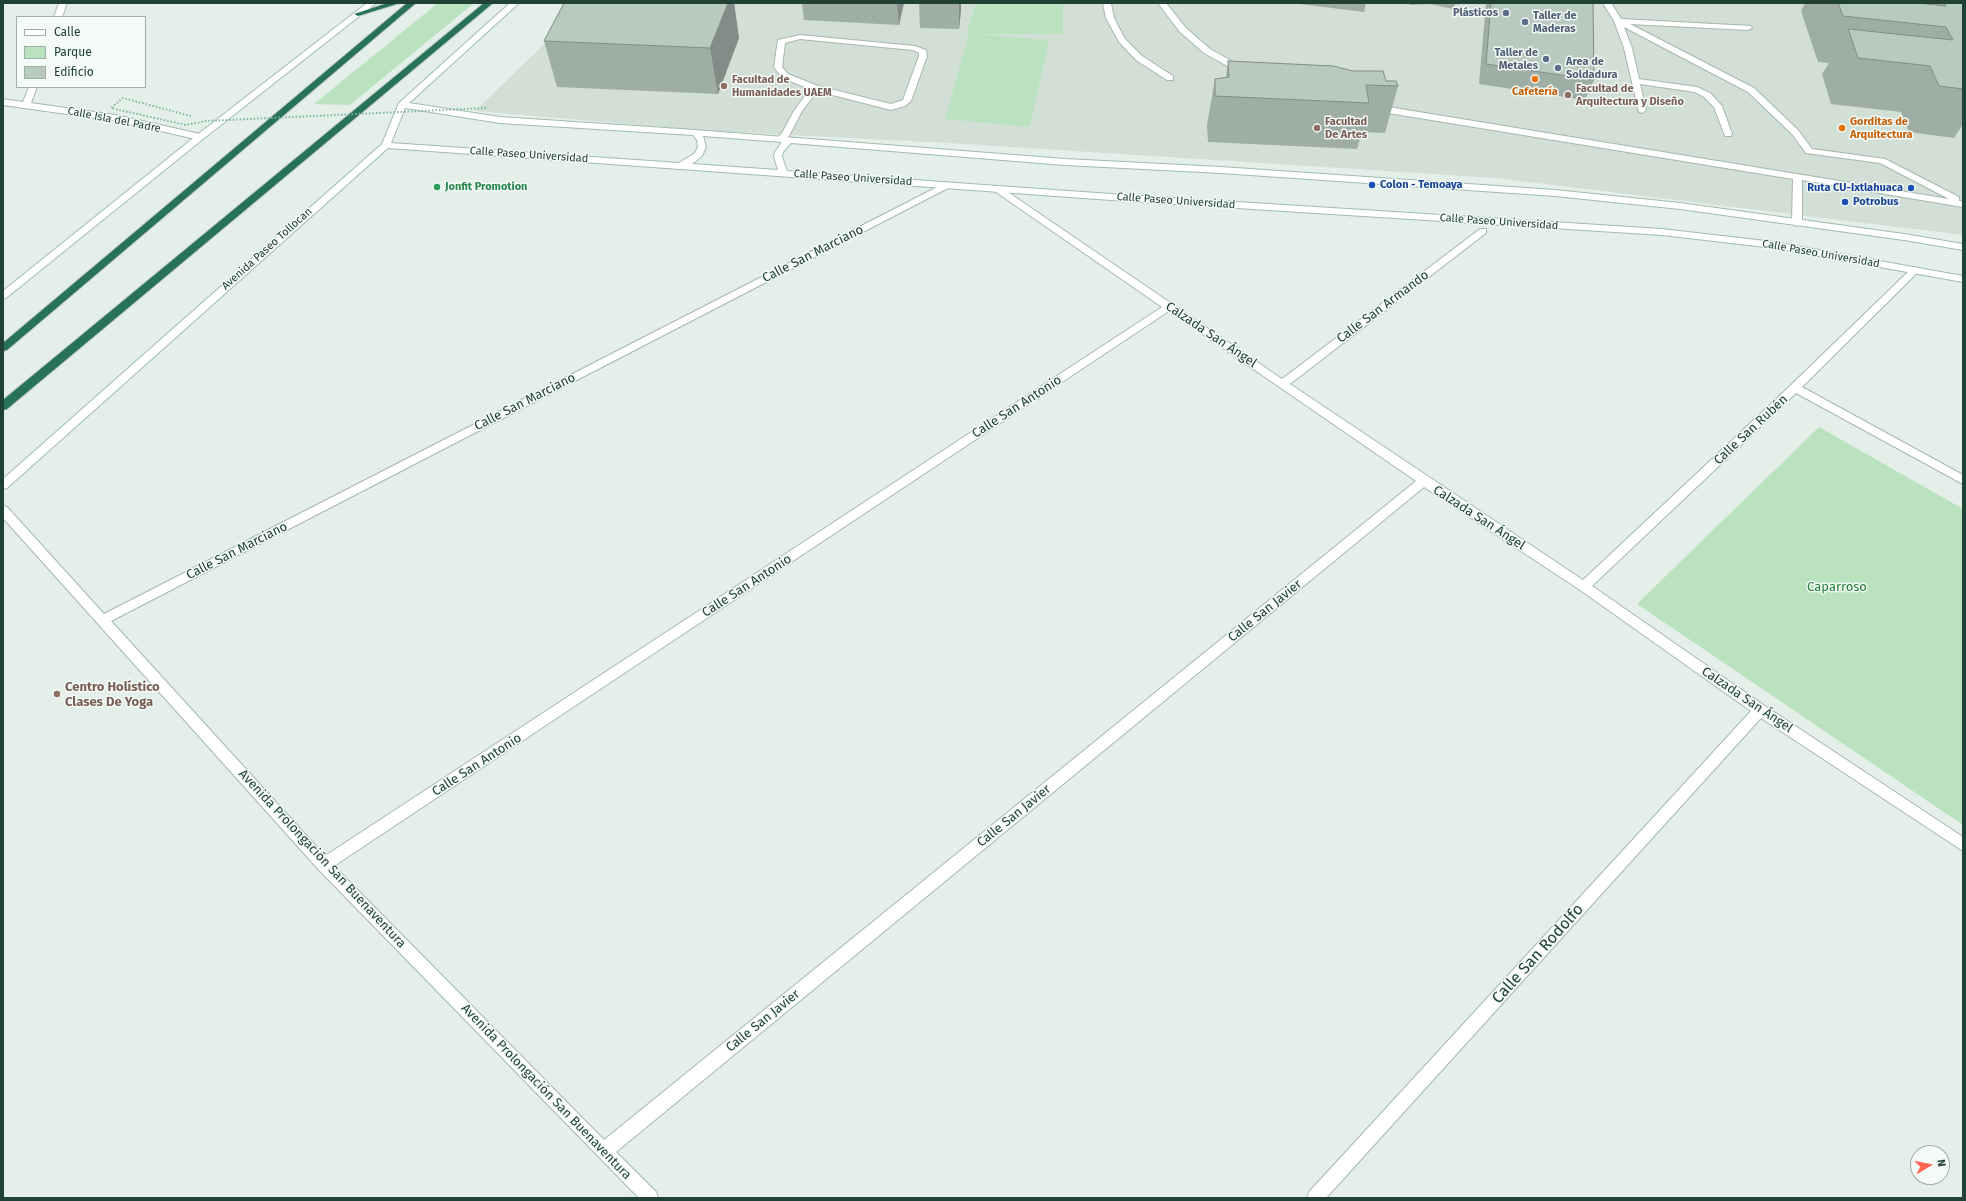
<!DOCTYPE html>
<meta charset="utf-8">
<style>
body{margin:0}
#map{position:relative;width:1966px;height:1201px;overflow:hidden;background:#e3efe8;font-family:"Fira Sans",sans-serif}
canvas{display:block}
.frame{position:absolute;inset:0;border:4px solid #204234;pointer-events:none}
.legend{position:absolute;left:16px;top:16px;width:130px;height:72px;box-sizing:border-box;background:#f4faf6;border:1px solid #9fb0a8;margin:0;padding:5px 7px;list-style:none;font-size:12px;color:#204234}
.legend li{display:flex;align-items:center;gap:8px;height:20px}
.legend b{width:20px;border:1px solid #9fb0a8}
.north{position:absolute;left:1910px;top:1145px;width:40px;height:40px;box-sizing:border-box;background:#f4faf6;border:1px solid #9fb0a8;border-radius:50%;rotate:80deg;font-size:11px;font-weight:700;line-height:16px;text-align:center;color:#204234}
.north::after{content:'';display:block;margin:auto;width:14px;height:18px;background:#ff6351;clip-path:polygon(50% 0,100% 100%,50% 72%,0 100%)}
</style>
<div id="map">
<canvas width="1966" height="1201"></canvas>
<div class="frame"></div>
<ul class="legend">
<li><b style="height:5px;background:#fff"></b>Calle</li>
<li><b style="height:11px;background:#bae2bf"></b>Parque</li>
<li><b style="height:11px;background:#b8cac0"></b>Edificio</li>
</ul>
<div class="north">N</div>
</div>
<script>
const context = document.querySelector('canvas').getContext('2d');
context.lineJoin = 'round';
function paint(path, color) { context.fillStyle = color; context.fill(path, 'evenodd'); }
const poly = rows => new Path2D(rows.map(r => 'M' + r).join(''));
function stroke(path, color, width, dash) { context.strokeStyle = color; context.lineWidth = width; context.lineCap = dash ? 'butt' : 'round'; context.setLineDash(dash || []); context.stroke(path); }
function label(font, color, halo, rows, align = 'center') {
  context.font = font + ' "Fira Sans",sans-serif'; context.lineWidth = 3; context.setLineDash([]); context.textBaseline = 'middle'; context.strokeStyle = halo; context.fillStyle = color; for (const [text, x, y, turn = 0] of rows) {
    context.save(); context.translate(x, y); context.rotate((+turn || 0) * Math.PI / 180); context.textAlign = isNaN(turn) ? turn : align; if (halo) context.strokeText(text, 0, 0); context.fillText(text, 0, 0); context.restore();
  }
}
paint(poly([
 [587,3,1963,3,1963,235,1496,178,949,143,710,131,475,111]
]), '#d1dfd6');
paint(poly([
 [438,3,474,3,350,105,314,104],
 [976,3,1063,3,1063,34,977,34,1049,40,1030,127,945,119,969,34,966,34],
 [1819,427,1963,509,1963,825,1637,604]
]), '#bae2bf');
const lane = poly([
 [1103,3,1111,3,1114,18,1125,39,1142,56,1173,76,1173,80,1167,80,1136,60,1119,42,1106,18,1103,3],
 [1158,3,1166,3,1186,28,1210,49,1244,68,1244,72,1238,72,1204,53,1180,32,1158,3],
 [1603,3,1611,3,1621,19,1751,26,1752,28,1748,30,1630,24,1754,88,1798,130,1812,149,1885,159,1959,197,1959,201,1963,201,1963,207,1802,180,1802,223,1797,226,1792,223,1793,179,1376,111,1372,108,1376,105,1949,199,1880,163,1806,153,1792,134,1748,92,1624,27,1632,48,1639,79,1697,87,1710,93,1722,106,1732,134,1731,136,1725,136,1714,107,1704,97,1695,92,1640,84,1646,110,1642,113,1639,112,1624,48,1614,21,1603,3],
 [800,35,915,46,926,50,927,56,911,101,905,106,891,110,817,91,802,111,789,136,783,141,777,141,776,139,782,133,794,111,810,89,782,78,774,67,778,40,800,35],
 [800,39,913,50,919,53,919,56,903,100,891,104,818,86,788,74,782,67,785,43,800,39]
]);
const street = poly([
 [59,3,67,3,62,17,54,17,59,3],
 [29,87,37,87,31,103,116,115,200,134,204,137,200,140,116,121,3,105,3,99,23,102,29,87],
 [947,182,952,185,950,187,111,621,325,856,1162,307,993,190,993,186,999,186,1282,379,1480,229,1486,229,1486,233,1290,384,1583,580,1791,385,1912,268,1915,267,1918,268,1920,270,1918,272,1802,387,1963,475,1963,484,1796,393,1592,586,1765,706,1963,837,1963,851,1761,718,1326,1198,1307,1198,1309,1192,1751,711,1580,590,1424,487,616,1152,656,1192,658,1198,639,1198,319,870,3,518,3,506,7,507,104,614,947,182],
 [1169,311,1416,481,604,1140,334,866,1169,311]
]);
const secondary = poly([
 [367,3,376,3,203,139,6,298,3,299,3,291,197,135,367,3],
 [510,3,519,3,409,103,500,117,695,130,1065,159,1221,167,1555,190,1680,203,1904,234,1963,244,1963,250,1904,240,1680,209,1555,196,1221,173,1065,165,791,143,783,152,782,157,787,171,1111,194,1662,229,1774,242,1963,276,1963,282,1774,248,1662,235,1111,200,388,148,7,488,3,489,3,479,382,144,399,103,510,3],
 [405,108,500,123,693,135,697,140,698,147,695,153,679,163,391,143,405,108],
 [703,136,782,142,775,152,774,157,778,170,692,164,702,156,706,147,703,136]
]);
const highway = poly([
 [388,3,400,3,358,16,354,14,388,3],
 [407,3,416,3,7,350,3,351,3,343,407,3],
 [484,3,493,3,7,409,3,410,3,400,484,3]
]);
stroke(lane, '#a5b8ae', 2);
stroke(street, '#a5b8ae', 2);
stroke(secondary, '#a0bcae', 2);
stroke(highway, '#c1cac6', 2);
paint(lane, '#fff');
paint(street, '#fff');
paint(secondary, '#fff');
paint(highway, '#287259');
stroke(poly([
 [191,116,123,98,111,108,186,125,206,121,486,108]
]), '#80b69d', 2, [1.5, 2]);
paint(poly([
 [564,3,734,3,739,38,718,94,557,87,544,41],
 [802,3,904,3,899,25,804,20],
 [919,3,961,3,961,10,959,29,920,28],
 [1292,3,1366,3,1364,12],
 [1408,3,1456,3,1453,9,1430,4,1410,5],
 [1486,3,1593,3,1594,80,1585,100,1479,84],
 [1805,3,1917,3,1935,5,1936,3,1963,3,1963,124,1954,138,1909,132,1901,112,1831,104,1822,74,1829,63,1818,62,1801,11],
 [1228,61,1386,81,1398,86,1385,133,1362,132,1357,149,1208,142,1207,125,1215,79,1226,78]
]), '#9eaea5');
paint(poly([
 [728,3,734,3,739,38,718,94,710,48],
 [897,3,904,3,899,25],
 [959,3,961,3,961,10,959,29]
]), '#818d86');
const building = poly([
 [564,3,728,3,710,48,544,41,564,3],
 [1491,3,1593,3,1594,80,1486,64,1491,3],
 [1838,3,1917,3,1946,6,1944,3,1963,3,1963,89,1939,86,1930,66,1858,58,1848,29,1953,40,1946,27,1843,16,1838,3],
 [1228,61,1333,66,1353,71,1383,71,1386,81,1396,81,1398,86,1366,85,1369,103,1215,96,1215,79,1229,77,1228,61]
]);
paint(building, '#b8cac0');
stroke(building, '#818d86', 1);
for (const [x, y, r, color] of [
 [1506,13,4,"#5c6f8a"],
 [1525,22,4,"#5c6f8a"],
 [1546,59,4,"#5c6f8a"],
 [1558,68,4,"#5c6f8a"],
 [1535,79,4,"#e8710a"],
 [724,86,4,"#8d6e63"],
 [1568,95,4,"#8d6e63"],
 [1317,128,4,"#8d6e63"],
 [1842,128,4,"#e8710a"],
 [1372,185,4,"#1a4fb4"],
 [437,187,4,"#2e9e5b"],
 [1911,188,4,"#1a4fb4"],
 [1845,202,4,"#1a4fb4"],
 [57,694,4,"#8d6e63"]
]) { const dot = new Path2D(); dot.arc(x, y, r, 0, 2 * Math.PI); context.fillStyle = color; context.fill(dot); stroke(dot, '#f4faf6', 1.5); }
label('bold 11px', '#4e5e75', '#f4faf6', [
 ["Plásticos",1498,13],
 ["Taller de",1533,16,"left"],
 ["Maderas",1533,29,"left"],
 ["Taller de",1538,53],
 ["Metales",1538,66],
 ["Area de",1566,62,"left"],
 ["Soldadura",1566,75,"left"]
], 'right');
label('bold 11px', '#785e54', '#f4faf6', [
 ["Facultad de",732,80],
 ["Humanidades UAEM",732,93],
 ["Facultad de",1576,89],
 ["Arquitectura y Diseño",1576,102],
 ["Facultad",1325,122],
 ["De Artes",1325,135]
], 'left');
label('bold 11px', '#c56008', '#f4faf6', [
 ["Cafetería",1535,92],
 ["Gorditas de",1850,122,"left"],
 ["Arquitectura",1850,135,"left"]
]);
label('11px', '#204234', '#f4faf6', [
 ["Calle Isla del Padre",114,120,11],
 ["Calle Paseo Universidad",529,155,4],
 ["Calle Paseo Universidad",853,178,4],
 ["Calle Paseo Universidad",1176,201,4],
 ["Calle Paseo Universidad",1499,222,4],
 ["Avenida Paseo Tollocan",267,249,-42],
 ["Calle Paseo Universidad",1821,254,10]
]);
label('bold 11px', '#164399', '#f4faf6', [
 ["Colon - Temoaya",1380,185],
 ["Ruta CU-Ixtlahuaca",1903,188,"right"],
 ["Potrobus",1853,202]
], 'left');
label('bold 11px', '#27864d', '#f4faf6', [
 ["Jonfit Promotion",445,187]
], 'left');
label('13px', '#204234', '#f4faf6', [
 ["Calle San Marciano",813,254,-27],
 ["Calle San Armando",1383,307,-37],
 ["Calzada San Ángel",1211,335,34],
 ["Calle San Marciano",525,402,-27],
 ["Calle San Antonio",1017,407,-33],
 ["Calle San Rubén",1751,430,-43],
 ["Calzada San Ángel",1479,518,33],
 ["Calle San Marciano",237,551,-27],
 ["Calle San Antonio",747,586,-33],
 ["Calle San Javier",1265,611,-39],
 ["Calzada San Ángel",1747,700,34],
 ["Calle San Antonio",477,765,-33],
 ["Calle San Javier",1014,816,-39],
 ["Avenida Prolongación San Buenaventura",322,859,47],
 ["Calle San Javier",763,1021,-39],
 ["Avenida Prolongación San Buenaventura",546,1092,46]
]);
label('13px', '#257e3b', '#f4faf6', [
 ["Caparroso",1837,587]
]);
label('bold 13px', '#785e54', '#f4faf6', [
 ["Centro Holístico",65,687],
 ["Clases De Yoga",65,702]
], 'left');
label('16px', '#204234', '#f4faf6', [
 ["Calle San Rodolfo",1538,954,-48]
]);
</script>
